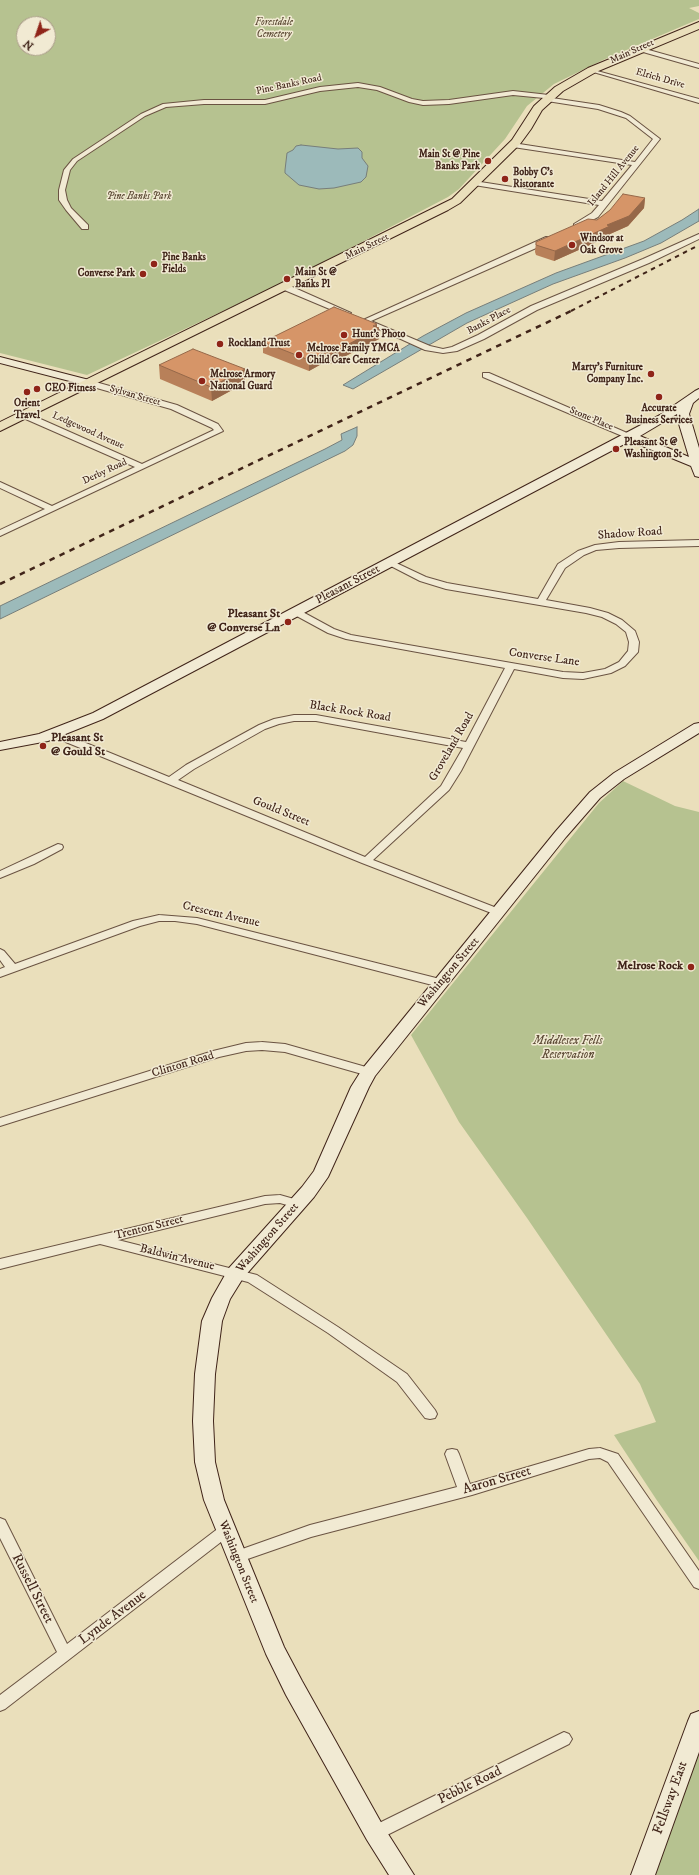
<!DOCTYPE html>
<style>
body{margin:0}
#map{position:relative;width:699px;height:1875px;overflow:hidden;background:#eadfbb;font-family:"IM FELL DW Pica",serif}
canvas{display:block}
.north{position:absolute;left:16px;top:16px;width:40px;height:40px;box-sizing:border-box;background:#f1ead3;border:1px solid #aa9b89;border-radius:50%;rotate:220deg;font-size:11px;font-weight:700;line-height:16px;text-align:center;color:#402419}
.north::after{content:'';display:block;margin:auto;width:14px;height:18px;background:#8f2418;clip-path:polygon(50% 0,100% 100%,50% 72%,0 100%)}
</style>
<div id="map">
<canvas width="699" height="1875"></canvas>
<div class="north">N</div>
</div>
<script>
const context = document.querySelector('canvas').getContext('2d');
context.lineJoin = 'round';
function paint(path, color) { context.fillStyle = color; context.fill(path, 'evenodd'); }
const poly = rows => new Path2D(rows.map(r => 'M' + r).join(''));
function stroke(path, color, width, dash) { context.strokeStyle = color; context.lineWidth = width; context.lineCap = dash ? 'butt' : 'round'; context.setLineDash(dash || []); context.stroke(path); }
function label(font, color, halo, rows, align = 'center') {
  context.font = font + ' "IM FELL DW Pica",serif'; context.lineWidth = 3; context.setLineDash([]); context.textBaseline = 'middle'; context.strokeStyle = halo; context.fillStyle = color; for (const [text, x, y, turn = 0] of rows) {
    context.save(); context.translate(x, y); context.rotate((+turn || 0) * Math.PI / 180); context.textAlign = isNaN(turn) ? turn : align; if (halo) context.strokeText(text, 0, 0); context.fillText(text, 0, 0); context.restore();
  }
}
paint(poly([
 [0,0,699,0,699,6,689,8,699,13,699,19,603,60,554,84,527,106,505,139,459,189,448,197,291,279,87,375,0,353],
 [24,24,48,24,48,48,24,48],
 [623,781,675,806,699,812,699,1561,656,1499,614,1435,656,1422,640,1384,527,1218,459,1122,411,1035,599,803],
 [699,1747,699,1875,655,1875]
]), '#b6c290');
const water = poly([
 [301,145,338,149,358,148,362,152,362,158,368,166,366,177,361,182,334,188,319,189,299,185,285,173,285,170,287,153,293,150,296,146,301,145],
 [699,209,699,221,661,243,625,258,553,284,467,323,353,389,343,385,423,336,466,313,556,273,644,241,682,220,699,209],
 [357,427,357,436,353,445,345,451,0,619,0,606,325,449,342,440,341,434,357,427]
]);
paint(water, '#9cbaba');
stroke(water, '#777e7a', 1);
const street = poly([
 [638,47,699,64,699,68,636,50,636,48,638,47],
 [590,69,699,99,699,103,590,71,590,69],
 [358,83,380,87,412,99,423,101,449,100,513,91,549,95,552,98,599,105,621,112,630,116,660,139,598,217,577,228,574,228,574,224,592,213,599,205,474,185,471,183,474,181,602,201,632,165,513,147,510,145,513,143,635,162,653,139,626,118,598,109,547,101,544,98,513,95,449,104,423,105,409,102,377,90,358,87,320,91,265,104,204,104,166,107,145,116,77,161,70,170,65,190,67,200,71,208,88,225,88,229,82,229,66,210,59,200,59,190,64,170,73,159,141,114,163,104,204,100,265,100,320,87,358,83],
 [699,234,699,239,649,263,537,310,484,339,457,351,443,353,425,350,361,321,546,237,552,237,552,241,371,321,430,346,443,349,452,347,478,335,531,306,643,259,699,234],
 [282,285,288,285,351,313,344,315,282,289,282,285],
 [483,373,489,373,634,436,633,438,627,438,483,377,483,373],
 [86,381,92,381,177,405,218,424,223,431,0,536,0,530,45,509,0,488,0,482,52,506,135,467,21,417,21,413,27,413,142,464,214,430,212,428,171,409,86,385,86,381],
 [699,540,699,546,619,548,596,550,584,555,565,568,546,600,590,608,608,613,622,620,635,631,639,642,638,652,625,666,611,673,583,679,563,678,514,669,461,771,449,790,373,860,502,910,503,912,502,914,494,914,362,863,51,736,50,734,55,731,59,732,169,777,186,765,259,725,274,719,294,715,316,715,466,742,505,668,346,639,328,633,293,614,291,612,293,610,299,610,334,629,351,635,563,672,583,673,605,669,619,662,628,651,629,642,626,632,616,624,602,617,586,613,446,589,420,581,385,563,389,560,392,561,426,577,447,583,538,599,558,564,578,551,595,545,619,542,699,540],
 [294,721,316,721,463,748,441,786,365,857,178,780,194,769,265,729,279,724,294,721],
 [58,844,62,845,63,847,62,849,34,864,0,878,0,871,58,844],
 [159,915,197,918,440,979,446,983,440,987,197,924,175,921,159,921,140,926,0,977,0,969,5,967,0,960,0,949,4,951,15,964,133,921,159,915],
 [262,1042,285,1044,373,1069,375,1072,373,1075,369,1076,285,1052,262,1050,246,1051,219,1057,0,1126,0,1118,213,1051,246,1043,262,1042],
 [280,1195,301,1201,303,1204,301,1207,297,1208,280,1203,265,1204,118,1240,257,1275,338,1327,407,1374,435,1410,437,1414,435,1418,430,1419,425,1418,397,1382,328,1333,248,1282,100,1244,0,1269,0,1259,265,1196,280,1195],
 [600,1448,618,1454,699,1571,699,1589,694,1587,608,1462,600,1458,589,1459,472,1495,311,1537,236,1563,231,1561,229,1557,231,1553,310,1525,457,1487,445,1454,447,1450,452,1449,457,1450,459,1454,470,1484,589,1449,600,1448],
 [0,1518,5,1520,67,1644,220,1527,225,1525,230,1527,232,1531,230,1535,5,1709,0,1711,0,1695,57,1652,0,1538,0,1518],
 [564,1732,569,1734,572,1739,569,1744,381,1838,375,1840,369,1838,367,1833,369,1828,564,1732]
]);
const secondary = poly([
 [0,357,93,381,95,383,89,386,0,363,0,357],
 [699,389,699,398,693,403,689,414,699,448,699,477,695,476,691,466,630,441,103,719,48,741,0,750,0,742,39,734,93,713,660,415,695,391,699,389],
 [677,414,679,424,689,457,640,436,677,414],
 [699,723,699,733,624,779,600,798,566,837,375,1076,369,1087,328,1177,314,1197,243,1278,230,1299,222,1321,215,1374,213,1421,215,1462,224,1500,284,1647,302,1681,383,1826,414,1875,389,1875,367,1840,286,1695,266,1654,204,1500,195,1462,193,1421,195,1374,202,1321,212,1298,229,1268,302,1187,314,1171,351,1087,363,1068,556,831,590,792,614,773,694,724,699,723],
 [699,1711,699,1752,655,1875,631,1875,688,1721,691,1714,699,1711]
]);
const primary = poly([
 [699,22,699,29,596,72,563,91,542,110,531,129,520,144,460,203,448,210,0,431,0,422,452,199,512,140,534,106,555,87,588,68,699,22]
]);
stroke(street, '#6a5342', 2);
stroke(secondary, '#402419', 2);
stroke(primary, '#402419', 2);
paint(street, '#f1ead3');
paint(secondary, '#f1ead3');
paint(primary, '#eadfbb');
stroke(poly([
 [571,311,699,245]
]), '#402419', 2, [4.5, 4.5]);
stroke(poly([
 [0,584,573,310]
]), '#402419', 2.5, [5.5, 5.5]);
paint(poly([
 [645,198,644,208,628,226,610,234,610,236,554,261,536,255,535,252,536,242,597,220,610,210],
 [377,328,379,339,330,364,325,362,309,371,263,353,263,342],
 [159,365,245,383,212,401,160,379]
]), '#b88059');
paint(poly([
 [645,198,644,208,628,226,610,234,610,236,554,261,555,251,607,225],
 [377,324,377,329,379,328,379,339,330,364,330,354],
 [325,352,325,362,309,371,309,360],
 [245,369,245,383,212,401,211,387]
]), '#966849');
const building = poly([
 [623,194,645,198,629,216,607,225,610,226,555,251,536,245,536,242,588,219,597,220,610,210,623,194],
 [334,307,377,324,373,326,379,328,330,354,325,352,309,360,263,342,334,307],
 [193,349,245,369,211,387,159,365,193,349]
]);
paint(building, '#d69568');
stroke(building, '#966849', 1);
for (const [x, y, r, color] of [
 [488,161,4,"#8f2418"],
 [505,179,4,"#8f2418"],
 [572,245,4,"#8f2418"],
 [154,264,4,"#8f2418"],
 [143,274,4,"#8f2418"],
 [287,279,4,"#8f2418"],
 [344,335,4,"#8f2418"],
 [220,344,4,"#8f2418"],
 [299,355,4,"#8f2418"],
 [651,374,4,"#8f2418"],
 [202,381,4,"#8f2418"],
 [37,389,4,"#8f2418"],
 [27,392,4,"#8f2418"],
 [659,397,4,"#8f2418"],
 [616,449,4,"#8f2418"],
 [288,622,4,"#8f2418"],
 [43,746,4,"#8f2418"],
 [691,967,4,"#8f2418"]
]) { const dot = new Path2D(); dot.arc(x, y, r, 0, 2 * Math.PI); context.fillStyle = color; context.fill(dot); stroke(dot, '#f1ead3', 1.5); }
label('italic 10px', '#5e4c37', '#f1ead3', [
 ["Forestdale",274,23],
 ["Cemetery",274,35],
 ["Pine Banks Park",139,197]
]);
label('10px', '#402419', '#f1ead3', [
 ["Main Street",632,52,-24],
 ["Elrich Drive",660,79,16],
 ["Pine Banks Road",289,85,-12],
 ["Island Hill Avenue",614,176,-51],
 ["Main Street",367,247,-26],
 ["Banks Place",489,321,-28],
 ["Sylvan Street",135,396,16],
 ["Stone Place",591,419,23],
 ["Ledgewood Avenue",88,431,24],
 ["Derby Road",105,472,-25]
]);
label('bold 10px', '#402419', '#f1ead3', [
 ["Main St @ Pine",480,155,"right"],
 ["Banks Park",480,167,"right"],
 ["Bobby C's",513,173],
 ["Ristorante",513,185],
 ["Windsor at",580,239],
 ["Oak Grove",580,251],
 ["Pine Banks",162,258],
 ["Fields",162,270],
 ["Main St @",295,273],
 ["Banks Pl",295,285],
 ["Converse Park",135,274,"right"],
 ["Hunt's Photo",352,335],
 ["Rockland Trust",228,344],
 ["Melrose Family YMCA",307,349],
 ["Child Care Center",307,361],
 ["Marty's Furniture",643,368,"right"],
 ["Company Inc.",643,380,"right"],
 ["Melrose Armory",210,375],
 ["National Guard",210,387],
 ["CEO Fitness",45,389],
 ["Orient",27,404,"center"],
 ["Travel",27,416,"center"],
 ["Accurate",659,409,"center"],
 ["Business Services",659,421,"center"],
 ["Pleasant St @",624,443],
 ["Washington St",624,455]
], 'left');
label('12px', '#402419', '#f1ead3', [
 ["Shadow Road",630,534,-4],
 ["Pleasant Street",348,585,-28],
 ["Converse Lane",544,658,8],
 ["Black Rock Road",350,712,9],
 ["Groveland Road",452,747,-60],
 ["Gould Street",281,812,22],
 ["Crescent Avenue",221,915,13],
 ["Washington Street",449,973,-50],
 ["Clinton Road",183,1065,-17],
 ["Trenton Street",149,1228,-14],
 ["Washington Street",268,1238,-49],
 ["Baldwin Avenue",177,1258,14],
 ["Washington Street",238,1562,68]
]);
label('bold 12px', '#402419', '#f1ead3', [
 ["Pleasant St",280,615],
 ["@ Converse Ln",280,629],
 ["Pleasant St",51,739,"left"],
 ["@ Gould St",51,753,"left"],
 ["Melrose Rock",683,967]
], 'right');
label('italic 12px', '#5e4c37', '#f1ead3', [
 ["Middlesex Fells",568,1042],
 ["Reservation",568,1056]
]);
label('14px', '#402419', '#f1ead3', [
 ["Aaron Street",497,1481,-16],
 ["Russell Street",32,1589,63],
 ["Lynde Avenue",113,1618,-37],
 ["Pebble Road",470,1786,-26],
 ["Fellsway East",671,1798,-70]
]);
</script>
